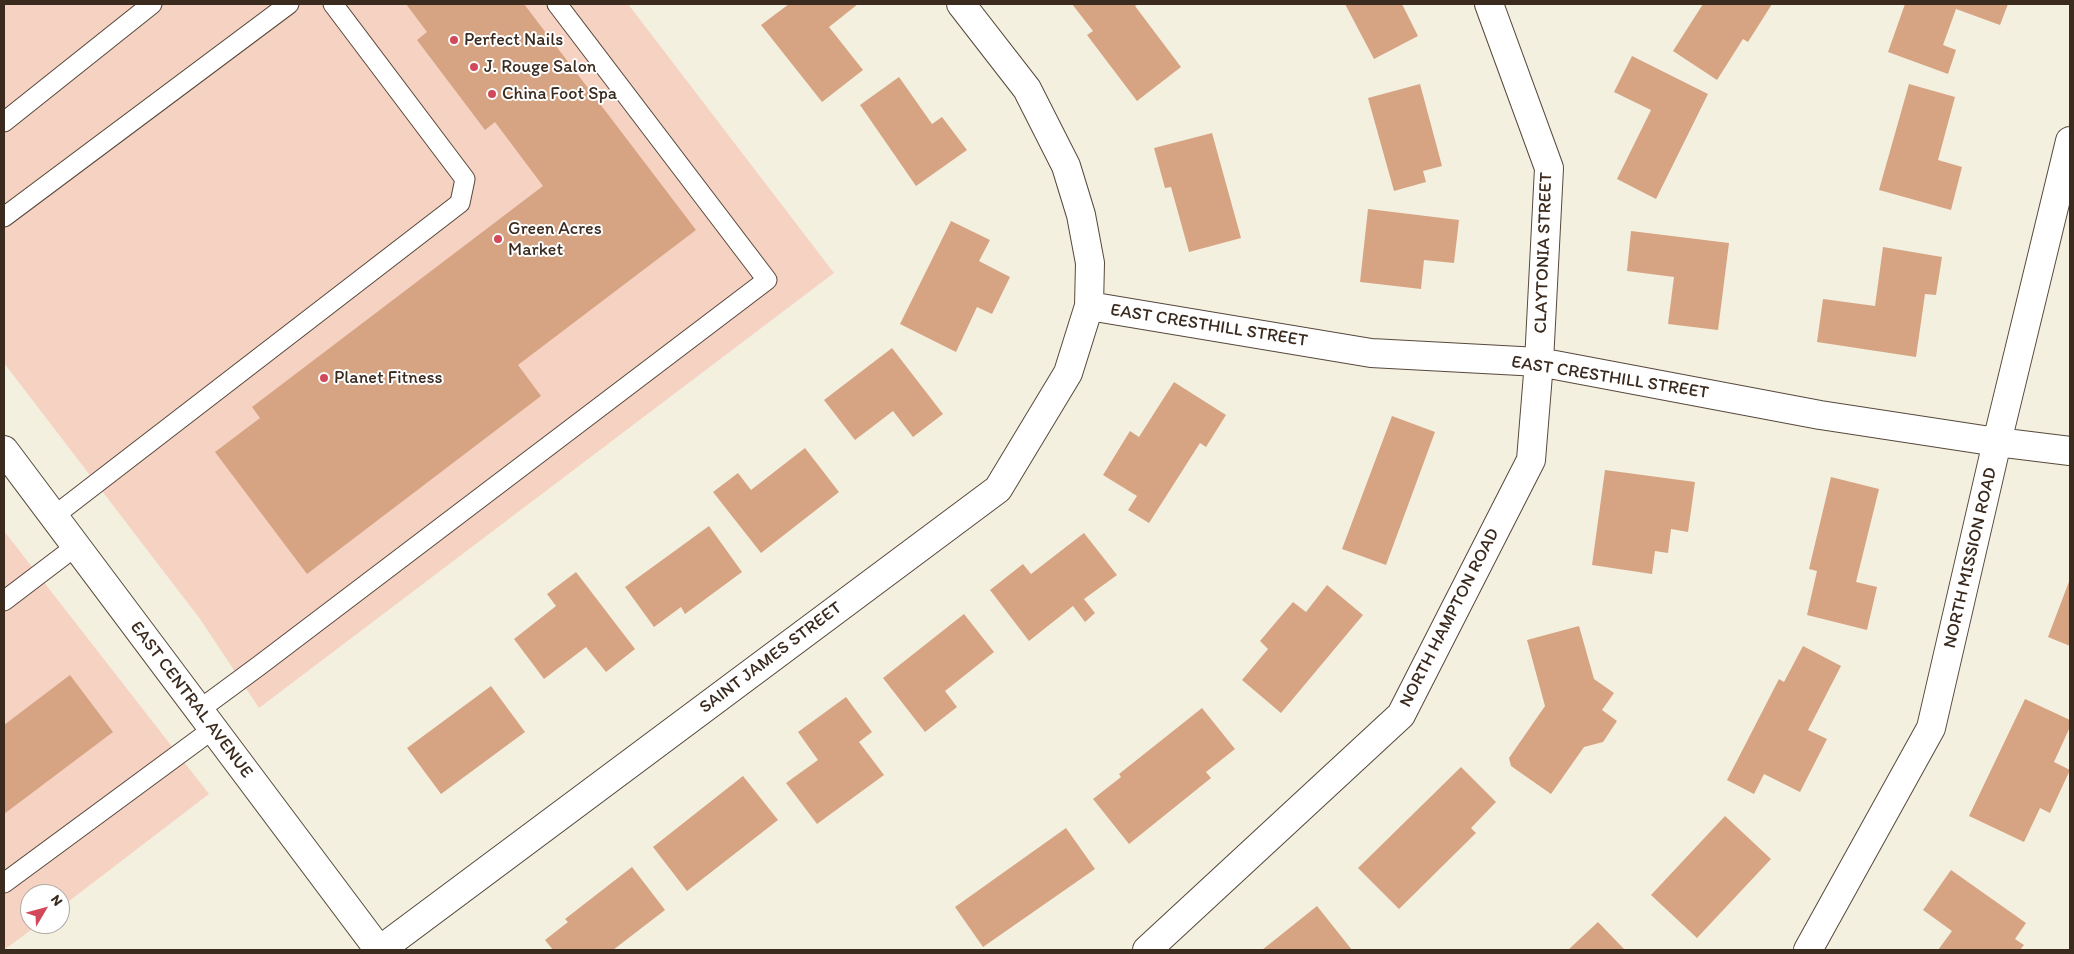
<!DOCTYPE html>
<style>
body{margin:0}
#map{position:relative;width:2074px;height:954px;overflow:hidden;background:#f3f0df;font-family:Itim,sans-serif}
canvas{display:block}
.frame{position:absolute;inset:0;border:5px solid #3b2a1e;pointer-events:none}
.north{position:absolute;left:20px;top:884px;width:50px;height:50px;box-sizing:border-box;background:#fff;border:1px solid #b1aaa5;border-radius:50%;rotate:53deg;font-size:14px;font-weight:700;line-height:20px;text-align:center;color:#3b2a1e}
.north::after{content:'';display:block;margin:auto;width:18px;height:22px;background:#d1495b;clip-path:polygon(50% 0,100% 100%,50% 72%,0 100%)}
</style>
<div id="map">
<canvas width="2074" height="954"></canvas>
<div class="frame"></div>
<div class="north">N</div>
</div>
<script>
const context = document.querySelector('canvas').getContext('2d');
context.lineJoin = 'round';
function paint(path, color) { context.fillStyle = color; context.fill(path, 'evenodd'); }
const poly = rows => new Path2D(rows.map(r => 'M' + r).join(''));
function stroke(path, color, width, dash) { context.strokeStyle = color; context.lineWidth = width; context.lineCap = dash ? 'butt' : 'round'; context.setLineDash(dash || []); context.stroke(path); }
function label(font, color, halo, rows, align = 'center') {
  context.font = font + ' Itim,sans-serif'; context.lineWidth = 4; context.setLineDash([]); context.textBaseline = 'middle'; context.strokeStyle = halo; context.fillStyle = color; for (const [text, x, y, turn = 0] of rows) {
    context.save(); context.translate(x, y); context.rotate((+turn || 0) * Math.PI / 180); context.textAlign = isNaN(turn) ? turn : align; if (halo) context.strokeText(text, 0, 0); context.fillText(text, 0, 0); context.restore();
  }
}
paint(poly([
 [4,4,628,4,834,273,259,708,200,619,4,363],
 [4,531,209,794,60,908,60,894,30,894,30,924,39,924,4,950]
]), '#f6d2c3');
paint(poly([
 [406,4,524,4,696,230,518,365,541,396,307,574,215,452,260,418,252,407,543,186,495,122,485,130,417,40,427,32],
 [789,4,858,4,829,27,863,70,822,102,761,25],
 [1072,4,1139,4,1135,6,1181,67,1137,101,1087,35,1093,31],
 [1345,4,1402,4,1418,36,1374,59],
 [1703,4,1772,4,1748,42,1743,39,1717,80,1673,51],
 [1905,4,2008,4,2000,25,1956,9,1943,45,1956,50,1948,74,1888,52],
 [1632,56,1708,94,1656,199,1617,179,1651,110,1614,92],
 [899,77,932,124,942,117,967,150,916,186,860,105],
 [1420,84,1442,166,1423,171,1426,182,1394,191,1368,98],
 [1909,84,1955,97,1938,160,1962,167,1951,210,1879,190],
 [1212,133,1241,238,1189,252,1171,187,1165,188,1154,148],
 [1368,209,1459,220,1454,263,1424,260,1421,289,1360,282],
 [951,221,990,240,979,261,1010,277,992,314,977,307,956,352,900,324],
 [1631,231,1729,243,1718,330,1668,324,1674,277,1627,271],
 [1883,247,1942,257,1936,295,1925,294,1916,357,1817,342,1823,299,1875,306],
 [892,348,943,414,913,437,893,411,855,440,824,400],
 [1174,382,1226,415,1206,447,1200,443,1149,523,1128,510,1137,496,1103,475,1130,431,1139,437],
 [1392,416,1435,432,1386,565,1342,549],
 [805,448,839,492,761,553,713,492,738,473,751,490],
 [1605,470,1695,482,1688,532,1671,529,1668,553,1655,551,1652,574,1592,565],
 [1831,477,1879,489,1856,582,1877,587,1867,630,1807,615,1817,571,1809,569],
 [709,526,742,572,685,614,681,607,654,627,625,587],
 [1084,533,1117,575,1084,599,1095,613,1085,622,1073,606,1029,641,990,590,1023,564,1031,574],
 [576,572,635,649,606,672,586,647,544,679,514,639,556,606,547,594],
 [2070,579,2070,646,2048,637],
 [1327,585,1363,615,1281,713,1242,680,1268,649,1260,641,1293,602,1306,612],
 [964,614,994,652,945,691,957,707,925,732,883,678],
 [1579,626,1594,679,1614,693,1602,710,1617,721,1603,742,1584,747,1551,794,1511,766,1509,758,1545,706,1527,640],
 [1803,646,1841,666,1808,730,1827,739,1800,792,1764,774,1754,794,1727,780,1779,679,1784,682],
 [70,675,113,732,4,814,4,725],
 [491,686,525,732,441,794,407,748],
 [846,697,872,732,859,742,884,775,817,824,786,783,818,760,798,732],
 [2025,699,2070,720,2070,727,2054,762,2070,770,2050,813,2040,808,2024,842,1969,816],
 [1202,708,1235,749,1206,772,1211,778,1129,844,1093,799,1121,777,1119,774],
 [1461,767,1496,802,1471,828,1476,833,1399,909,1358,868],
 [743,776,778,820,687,891,653,847],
 [1725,816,1771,859,1697,938,1651,895],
 [1066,828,1095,869,983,947,955,907],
 [632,867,665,910,613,950,553,950,545,940,568,922,565,919],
 [1951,870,2026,923,2015,939,2024,945,2020,950,1938,950,1952,931,1923,910],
 [1317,906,1352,950,1262,950],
 [1598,922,1625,950,1568,950]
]), '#d7a483');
const service = poly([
 [4,122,152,4],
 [4,217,289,4],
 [54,516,460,203,465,179,333,4],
 [4,601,75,547],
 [199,710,260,665,767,280,557,4],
 [4,883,213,729]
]);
const minor = poly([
 [1089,306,1371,353,1539,362,1820,415,1997,442,2070,451],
 [380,950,998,489,1068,373,1089,306,1090,263,1081,215,1066,166,1027,89,961,4],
 [1147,950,1401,715,1531,460,1539,362,1549,168,1489,4],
 [1808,950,1931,728,1997,442,2070,141]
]);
const secondary = poly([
 [4,450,379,950]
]);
stroke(service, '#57483b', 21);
stroke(minor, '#57483b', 30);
stroke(secondary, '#57483b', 30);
stroke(service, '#fff', 19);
stroke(minor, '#fff', 28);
stroke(secondary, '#fff', 28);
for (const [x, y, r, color] of [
 [454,40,5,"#d1495b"],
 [474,67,5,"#d1495b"],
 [492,94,5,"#d1495b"],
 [498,239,5,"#d1495b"],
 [324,378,5,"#d1495b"]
]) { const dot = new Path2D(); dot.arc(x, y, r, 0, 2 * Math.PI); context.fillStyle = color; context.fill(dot); stroke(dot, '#fff', 2); }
label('18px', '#3b2a1e', '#fff', [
 ["Perfect Nails",464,40],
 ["J. Rouge Salon",484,67],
 ["China Foot Spa",502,94],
 ["Green Acres",508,229],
 ["Market",508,250],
 ["Planet Fitness",334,378]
], 'left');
label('18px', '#3b2a1e', '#fff', [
 ["CLAYTONIA STREET",1544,253,-88],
 ["EAST CRESTHILL STREET",1209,326,9],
 ["EAST CRESTHILL STREET",1610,378,9],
 ["NORTH MISSION ROAD",1971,558,-77],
 ["NORTH HAMPTON ROAD",1450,618,-63],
 ["SAINT JAMES STREET",771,658,-37],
 ["EAST CENTRAL AVENUE",191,700,53]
]);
</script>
